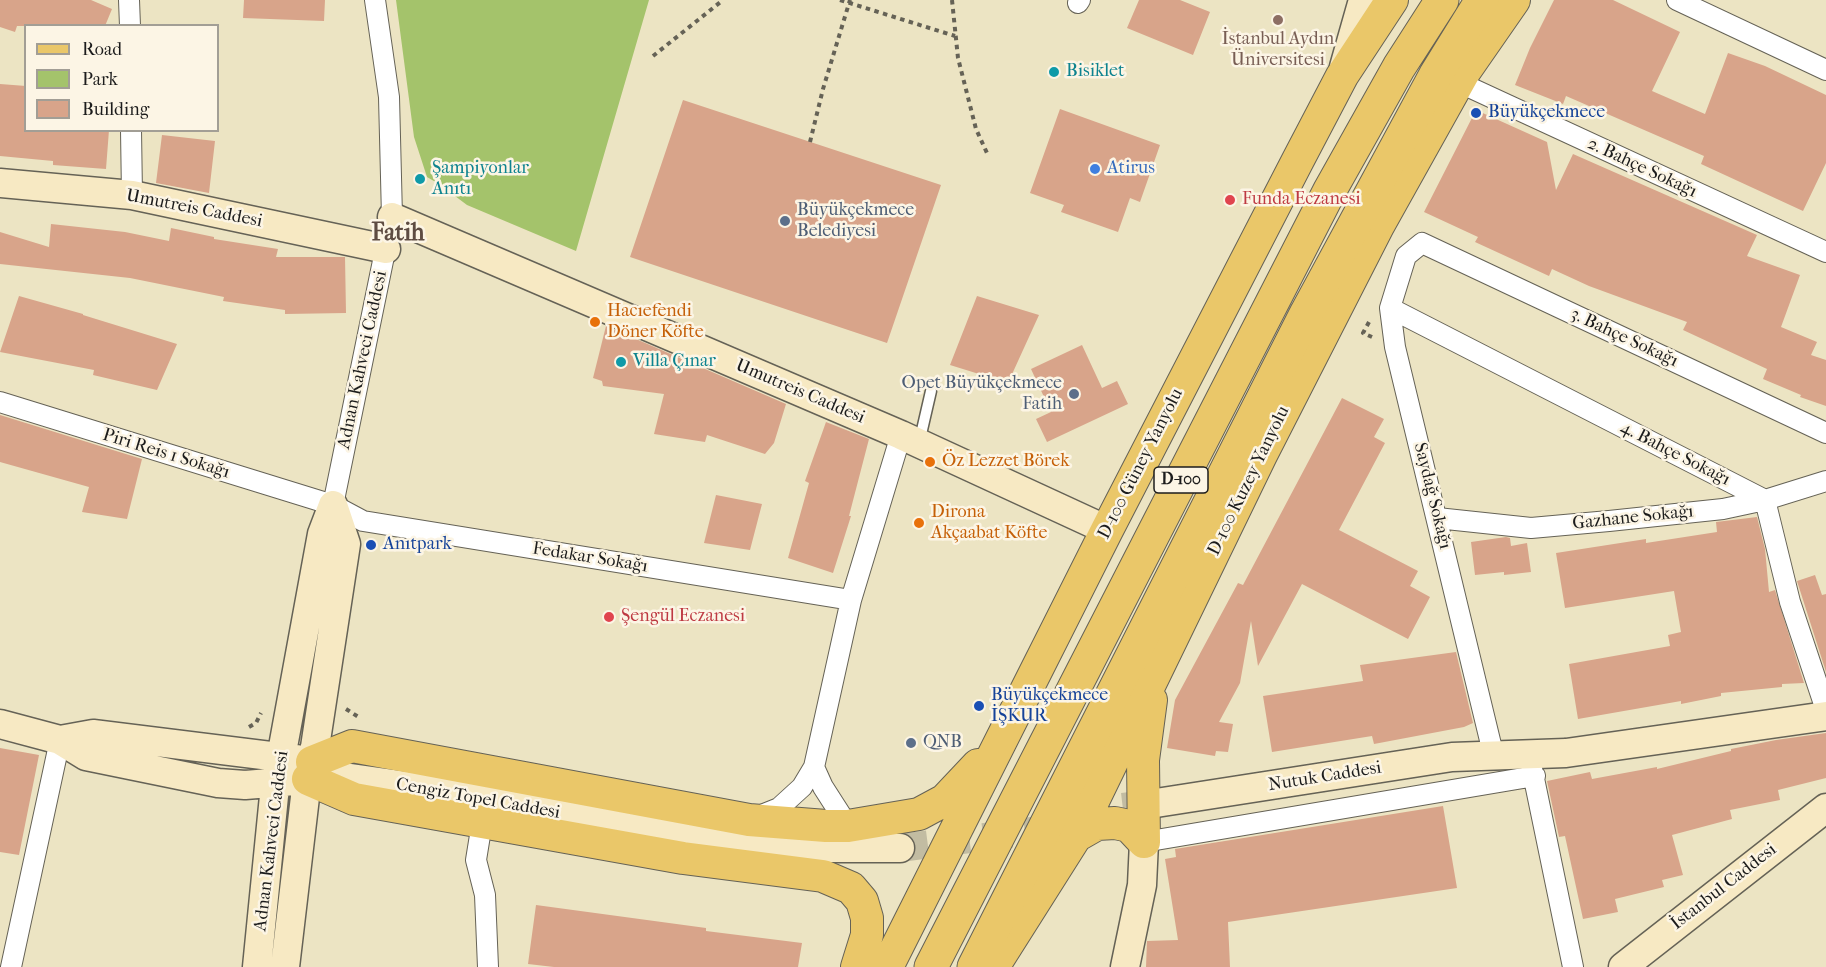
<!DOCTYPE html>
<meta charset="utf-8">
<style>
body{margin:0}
#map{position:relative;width:1826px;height:967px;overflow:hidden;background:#ece4c3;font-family:"IM FELL French Canon",serif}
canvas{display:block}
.legend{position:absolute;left:24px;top:24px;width:195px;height:108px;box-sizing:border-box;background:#fcf5e5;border:2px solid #a29e95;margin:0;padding:8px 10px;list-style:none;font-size:18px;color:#1c1c1c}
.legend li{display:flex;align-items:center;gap:12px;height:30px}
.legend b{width:30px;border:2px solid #a29e95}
</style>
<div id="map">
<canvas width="1826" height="967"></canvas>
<ul class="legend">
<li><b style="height:8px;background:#eac769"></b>Road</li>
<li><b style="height:16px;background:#a4c36b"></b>Park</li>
<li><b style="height:16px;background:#d8a48a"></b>Building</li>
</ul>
</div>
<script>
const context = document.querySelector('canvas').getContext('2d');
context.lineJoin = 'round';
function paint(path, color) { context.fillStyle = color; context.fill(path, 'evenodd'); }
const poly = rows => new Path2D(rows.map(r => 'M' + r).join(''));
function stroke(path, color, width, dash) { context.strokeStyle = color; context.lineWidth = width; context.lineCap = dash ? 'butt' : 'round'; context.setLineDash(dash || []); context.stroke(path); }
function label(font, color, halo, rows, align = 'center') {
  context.font = font + ' "IM FELL French Canon",serif'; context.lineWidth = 5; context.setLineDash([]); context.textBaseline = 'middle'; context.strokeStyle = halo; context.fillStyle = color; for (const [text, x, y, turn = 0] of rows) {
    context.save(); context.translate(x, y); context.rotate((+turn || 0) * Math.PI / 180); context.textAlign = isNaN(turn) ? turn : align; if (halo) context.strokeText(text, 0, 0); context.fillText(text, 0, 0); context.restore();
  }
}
paint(poly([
 [396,0,649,0,576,251,467,205,439,184,427,177,414,137]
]), '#a4c36b');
paint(poly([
 [0,0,91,0,112,9,105,26,17,26,15,32,0,27],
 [244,0,325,0,324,21,243,18],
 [1139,0,1180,0,1210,12,1193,55,1127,28],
 [1554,0,1613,0,1680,32,1652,91,1705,114,1728,53,1765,66,1826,95,1826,163,1803,211,1701,164,1704,156,1566,96,1563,104,1515,85,1530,48],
 [0,84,26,86,26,130,109,130,106,169,53,165,53,161,0,156],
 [683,100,941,185,887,343,630,257],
 [1060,109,1160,145,1140,202,1130,198,1118,232,1061,212,1064,205,1030,193],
 [1476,110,1547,142,1556,190,1573,154,1757,235,1747,256,1800,275,1781,327,1817,342,1811,355,1826,360,1826,406,1800,397,1801,395,1763,379,1767,369,1683,330,1687,322,1589,286,1552,269,1549,276,1475,242,1478,237,1424,212],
 [162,135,215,141,209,193,156,183],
 [51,224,125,232,169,241,171,228,214,237,214,239,278,249,276,257,345,257,346,313,285,314,285,310,223,301,224,297,130,278,0,264,0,232,49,247],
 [19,296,83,314,83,315,177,344,157,390,93,375,94,370,0,352],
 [977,296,1039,315,1008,383,950,365],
 [606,326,786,404,774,443,765,454,707,435,705,442,654,434,664,394,603,386,602,381,593,378],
 [1082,345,1102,388,1117,381,1128,404,1047,442,1036,419,1051,412,1031,369],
 [1342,398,1384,419,1374,437,1385,443,1339,530,1418,571,1410,586,1430,597,1408,639,1302,584,1258,666,1251,621,1240,683,1219,722,1233,724,1228,752,1216,751,1215,756,1167,748,1175,700,1238,583,1243,585],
 [0,415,142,459,127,519,82,512,89,487,0,462],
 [826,422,869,439,849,516,851,516,833,573,788,558,809,483,805,481],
 [716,495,762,504,750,550,704,543],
 [1757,517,1765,549,1769,592,1775,590,1804,683,1782,684,1782,687,1721,693,1721,696,1681,704,1681,701,1578,719,1569,664,1670,646,1668,635,1681,632,1674,591,1565,608,1556,553,1646,539,1646,543,1717,532,1716,522],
 [1506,537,1510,538,1511,546,1527,543,1531,572,1504,575,1504,572,1475,575,1471,542],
 [1815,575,1822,595,1826,594,1826,672,1797,581],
 [1456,652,1473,723,1464,727,1374,744,1372,736,1272,752,1263,696,1363,681,1360,665],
 [1826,733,1826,778,1778,790,1780,800,1730,810,1732,819,1672,835,1683,875,1662,880,1664,887,1615,899,1618,912,1583,919,1565,836,1559,837,1547,781,1590,772,1592,779,1657,767,1657,769,1731,751,1731,749,1776,740],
 [0,748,39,755,19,855,0,852],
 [1443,806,1457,888,1228,922,1230,967,1146,967,1147,941,1178,940,1165,859,1176,857,1175,849],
 [536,905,706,928,706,931,802,943,798,967,554,967,528,964]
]), '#d8a48a');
stroke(poly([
 [1081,812,1156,803],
 [900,848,1062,827]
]), '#c2bca2', 28, [28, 14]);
const lane = poly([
 [919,443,931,391]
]);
const street = poly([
 [129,0,130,26],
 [1677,0,1826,70],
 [1078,3,1080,0],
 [1458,82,1826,252],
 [131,130,132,195],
 [1390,308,1765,500,1790,602,1826,710],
 [0,402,333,505,363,521,851,600],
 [333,505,392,217,389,97,375,0],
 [1437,518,1531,528,1609,521,1723,509,1765,500,1826,481],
 [1494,757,1395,347,1390,308,1406,256,1422,243,1826,433],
 [1531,764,1573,967],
 [814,767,823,787,848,826],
 [759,816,779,808,802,787,814,767,851,600,901,435],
 [482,823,476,860,485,895,488,967],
 [1144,842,1535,776],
 [11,967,60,740]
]);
const secondary = poly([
 [1344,67,1363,0],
 [0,183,132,195,386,249],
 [392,217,901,435,1107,530],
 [0,724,60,740,86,756,218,783,245,785,344,777,450,792,713,841,775,848,900,848],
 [60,740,93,734,335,764],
 [1156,803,1452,757,1566,753,1826,716],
 [257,967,274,796,322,534,333,505],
 [285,967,305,797,315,747,346,544,333,505],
 [1125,967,1142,885,1144,842],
 [1623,967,1826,808]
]);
const primary = poly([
 [312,762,352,746,749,820,826,826,848,826,919,814,945,800,978,765],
 [308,779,354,799,683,858,823,876,851,888,862,901,867,918,867,935,857,967],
 [1076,836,1097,824,1115,823,1129,826,1144,842],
 [1144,842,1143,760,1151,700],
 [887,967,1107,530,1298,160,1342,76,1392,0],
 [993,967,1076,836,1261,455,1378,226,1464,72,1514,0]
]);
const highway = poly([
 [931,967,1330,190,1399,67,1442,0],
 [974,967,1307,312,1435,76,1482,0]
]);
stroke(lane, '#656256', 13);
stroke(street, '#656256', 22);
stroke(secondary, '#656256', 31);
stroke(primary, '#656256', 34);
stroke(highway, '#656256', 35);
stroke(poly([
 [840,0,955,36],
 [952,0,958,58,976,129,987,153],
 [653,56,723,0],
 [810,142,823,89,850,0],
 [1369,322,1363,333,1372,337],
 [346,709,360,718],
 [249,727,256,723,261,713]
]), '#656256', 4, [4.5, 4.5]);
stroke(lane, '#fff', 10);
stroke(street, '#fff', 20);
stroke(secondary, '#f7e9c3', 28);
stroke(primary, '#eac769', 32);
stroke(highway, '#eac769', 33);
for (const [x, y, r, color] of [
 [1278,20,6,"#8d6e63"],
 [1054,72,6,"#0f9aa8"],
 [1476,113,6,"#1a4fb4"],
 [1095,169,6,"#3f7fe0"],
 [420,179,6,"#0f9aa8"],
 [1230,200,6,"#e0444e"],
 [785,221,6,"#5c6f8a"],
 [595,322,6,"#e8710a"],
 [621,362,6,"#0f9aa8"],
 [1074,394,6,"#5c6f8a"],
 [930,462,6,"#e8710a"],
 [919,523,6,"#e8710a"],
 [371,545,6,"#1a4fb4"],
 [609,617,6,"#e0444e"],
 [979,706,6,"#1a4fb4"],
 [911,743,6,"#5c6f8a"]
]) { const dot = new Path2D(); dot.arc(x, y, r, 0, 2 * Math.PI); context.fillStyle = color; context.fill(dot); stroke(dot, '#fcf5e5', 2); }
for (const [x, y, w] of [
 [1181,480,54]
]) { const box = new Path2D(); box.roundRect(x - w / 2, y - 13, w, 26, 4.5); context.fillStyle = '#fcf5e5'; context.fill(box); stroke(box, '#1c1c1c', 1.5); }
label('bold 16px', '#1c1c1c', null, [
 ["D-100",1181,480]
]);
label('18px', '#785e54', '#fcf5e5', [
 ["İstanbul Aydın",1278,40],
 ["Üniversitesi",1278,61]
]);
label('18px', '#0d838f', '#fcf5e5', [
 ["Bisiklet",1066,72],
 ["Şampiyonlar",432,169],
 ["Anıtı",432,190],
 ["Villa Çınar",633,362]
], 'left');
label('18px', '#164399', '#fcf5e5', [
 ["Büyükçekmece",1488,113],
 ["Anıtpark",383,545],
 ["Büyükçekmece",991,696],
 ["İŞKUR",991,717]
], 'left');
label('18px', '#1c1c1c', '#fcf5e5', [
 ["2. Bahçe Sokağı",1642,168,25],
 ["Umutreis Caddesi",194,209,11],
 ["3. Bahçe Sokağı",1624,338,25],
 ["Adnan Kahveci Caddesi",363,360,-78],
 ["Umutreis Caddesi",800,392,23],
 ["Piri Reis 1 Sokağı",166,454,17],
 ["4. Bahçe Sokağı",1675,454,27],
 ["D-100 Güney Yanyolu",1141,464,-63],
 ["D-100 Kuzey Yanyolu",1249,481,-64],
 ["Saydağ Sokağı",1432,496,76],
 ["Gazhane Sokağı",1633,518,-6],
 ["Fedakar Sokağı",590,558,9],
 ["Nutuk Caddesi",1325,777,-9],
 ["Cengiz Topel Caddesi",478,799,10],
 ["Adnan Kahveci Caddesi",272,841,-83],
 ["İstanbul Caddesi",1724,887,-38]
]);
label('18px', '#366cbe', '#fcf5e5', [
 ["Atirus",1107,169]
], 'left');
label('18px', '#be3a42', '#fcf5e5', [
 ["Funda Eczanesi",1242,200],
 ["Şengül Eczanesi",621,617]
], 'left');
label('18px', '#4e5e75', '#fcf5e5', [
 ["Büyükçekmece",797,211],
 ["Belediyesi",797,232],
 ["Opet Büyükçekmece",1062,384,"right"],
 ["Fatih",1062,405,"right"],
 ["QNB",923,743]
], 'left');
label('18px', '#c56008', '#fcf5e5', [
 ["Hacıefendi",607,312],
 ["Döner Köfte",607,333],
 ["Öz Lezzet Börek",942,462],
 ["Dirona",931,513],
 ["Akçaabat Köfte",931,534]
], 'left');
label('bold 24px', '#5e4c42', '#fcf5e5', [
 ["Fatih",398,234]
]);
</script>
